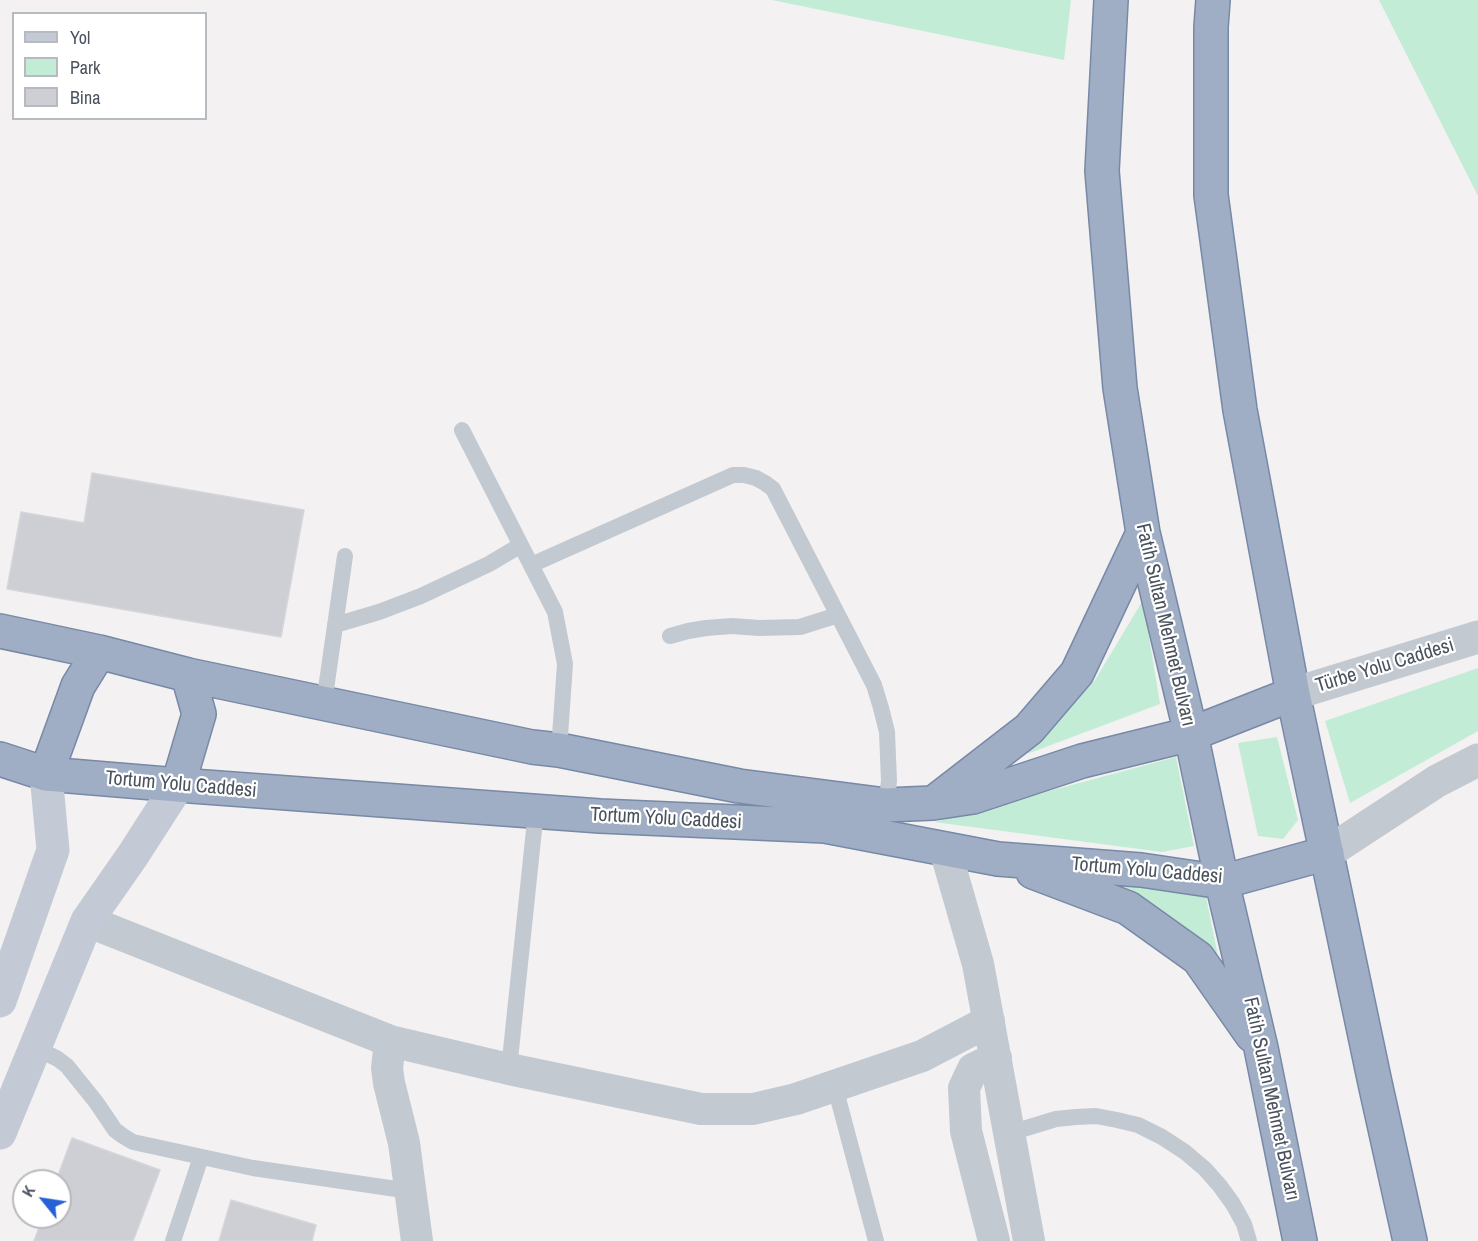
<!DOCTYPE html>
<meta charset="utf-8">
<style>
body{margin:0}
#map{position:relative;width:1478px;height:1241px;overflow:hidden;background:#f3f1f1;font-family:"Archivo Narrow",sans-serif}
canvas{display:block}
.legend{position:absolute;left:12px;top:12px;width:195px;height:108px;box-sizing:border-box;background:#fff;border:2px solid #b7babe;margin:0;padding:8px 10px;list-style:none;font-size:18px;color:#4a525d}
.legend li{display:flex;align-items:center;gap:12px;height:30px}
.legend b{width:30px;border:2px solid #b7babe}
.north{position:absolute;left:12px;top:1169px;width:60px;height:60px;box-sizing:border-box;background:#fff;border:2px solid #b7babe;border-radius:50%;rotate:300deg;font-size:16px;font-weight:700;line-height:24px;text-align:center;color:#4a525d}
.north::after{content:'';display:block;margin:auto;width:21px;height:27px;background:#2761d6;clip-path:polygon(50% 0,100% 100%,50% 72%,0 100%)}
</style>
<div id="map">
<canvas width="1478" height="1241"></canvas>
<ul class="legend">
<li><b style="height:8px;background:#c3cad5"></b>Yol</li>
<li><b style="height:16px;background:#c3ecd7"></b>Park</li>
<li><b style="height:16px;background:#cecfd4"></b>Bina</li>
</ul>
<div class="north">K</div>
</div>
<script>
const context = document.querySelector('canvas').getContext('2d');
context.lineJoin = 'round';
function paint(path, color) { context.fillStyle = color; context.fill(path, 'evenodd'); }
const poly = rows => new Path2D(rows.map(r => 'M' + r).join(''));
function stroke(path, color, width, dash) { context.strokeStyle = color; context.lineWidth = width; context.lineCap = dash ? 'butt' : 'round'; context.setLineDash(dash || []); context.stroke(path); }
function label(font, color, halo, rows, align = 'center') {
  context.font = font + ' "Archivo Narrow",sans-serif'; context.lineWidth = 4.5; context.setLineDash([]); context.textBaseline = 'middle'; context.strokeStyle = halo; context.fillStyle = color; for (const [text, x, y, turn = 0] of rows) {
    context.save(); context.translate(x, y); context.rotate((+turn || 0) * Math.PI / 180); context.textAlign = isNaN(turn) ? turn : align; if (halo) context.strokeText(text, 0, 0); context.fillText(text, 0, 0); context.restore();
  }
}
paint(poly([
 [772,0,1071,0,1064,60],
 [1379,0,1478,0,1478,196],
 [1143,600,1160,704,1027,754,1095,680],
 [1478,668,1478,731,1350,803,1325,721],
 [1277,737,1298,820,1283,839,1258,836,1238,743],
 [1176,757,1194,846,1162,852,934,822],
 [1080,876,1206,897,1220,966]
]), '#c3ecd7');
const building = poly([
 [92,473,304,510,281,637,7,589,21,512,84,523,92,473],
 [72,1138,160,1170,133,1241,34,1241,43,1217,60,1217,60,1181,56,1181,72,1138],
 [231,1200,316,1225,312,1241,219,1241,231,1200]
]);
paint(building, '#cecfd4');
stroke(building, '#d5d6db', 1.5);
const trunk = poly([
 [1111,0,1102,171,1120,388,1143,533,1191,734,1222,882,1261,1048,1300,1241],
 [1213,0,1211,27,1211,195,1240,410,1293,694,1375,1083,1410,1241],
 [0,631,99,652,188,675,532,747,559,750,739,786,886,805,933,803,973,797,1082,761,1191,734,1293,694],
 [0,759,46,774,178,785,600,816,825,826,998,859,1141,870,1222,882,1327,853],
 [46,774,78,686,99,652],
 [178,785,199,714,188,675],
 [936,801,1029,729,1077,673,1143,533],
 [1033,872,1128,908,1198,958,1252,1035]
]);
stroke(trunk, '#7789a7', 36);
stroke(poly([
 [462,430,555,612,565,664,559,750],
 [531,565,733,475,744,475,756,478,765,483,773,489,874,685,881,708,887,732,889,781,886,805],
 [335,625,379,612,421,596,489,564,521,545],
 [670,636,688,631,706,628,732,626,759,628,800,627,838,615],
 [324,703,345,556],
 [34,1049,46,1053,58,1059,67,1066,96,1102,115,1130,123,1136,133,1142,253,1168,410,1191],
 [509,1069,536,811],
 [835,1087,876,1241],
 [1010,1133,1056,1119,1076,1117,1096,1116,1117,1120,1138,1125,1162,1137,1185,1152,1205,1169,1220,1186,1233,1204,1244,1224,1249,1241],
 [173,1241,201,1157]
]), '#c2c9d1', 16);
stroke(poly([
 [945,849,978,964,1029,1241],
 [87,921,390,1041,509,1069,701,1109,753,1109,796,1099,922,1056,989,1021],
 [390,1041,387,1068,389,1083,404,1143,417,1241],
 [994,1241,966,1131,964,1088,973,1069,996,1058]
]), '#c2c9d1', 32);
stroke(poly([
 [1293,694,1478,637],
 [1327,853,1437,781,1478,760]
]), '#c2c9d1', 33);
stroke(poly([
 [0,1001,53,850,46,774],
 [0,1133,87,921,133,855,178,785]
]), '#c3cad5', 33);
stroke(trunk, '#9faec4', 33);
label('20px', '#4a525d', '#fff', [
 ["Fatih Sultan Mehmet Bulvarı",1165,625,77],
 ["Türbe Yolu Caddesi",1385,666,-17],
 ["Tortum Yolu Caddesi",181,785,5],
 ["Tortum Yolu Caddesi",666,819,3],
 ["Tortum Yolu Caddesi",1147,871,5],
 ["Fatih Sultan Mehmet Bulvarı",1271,1099,78]
]);
</script>
